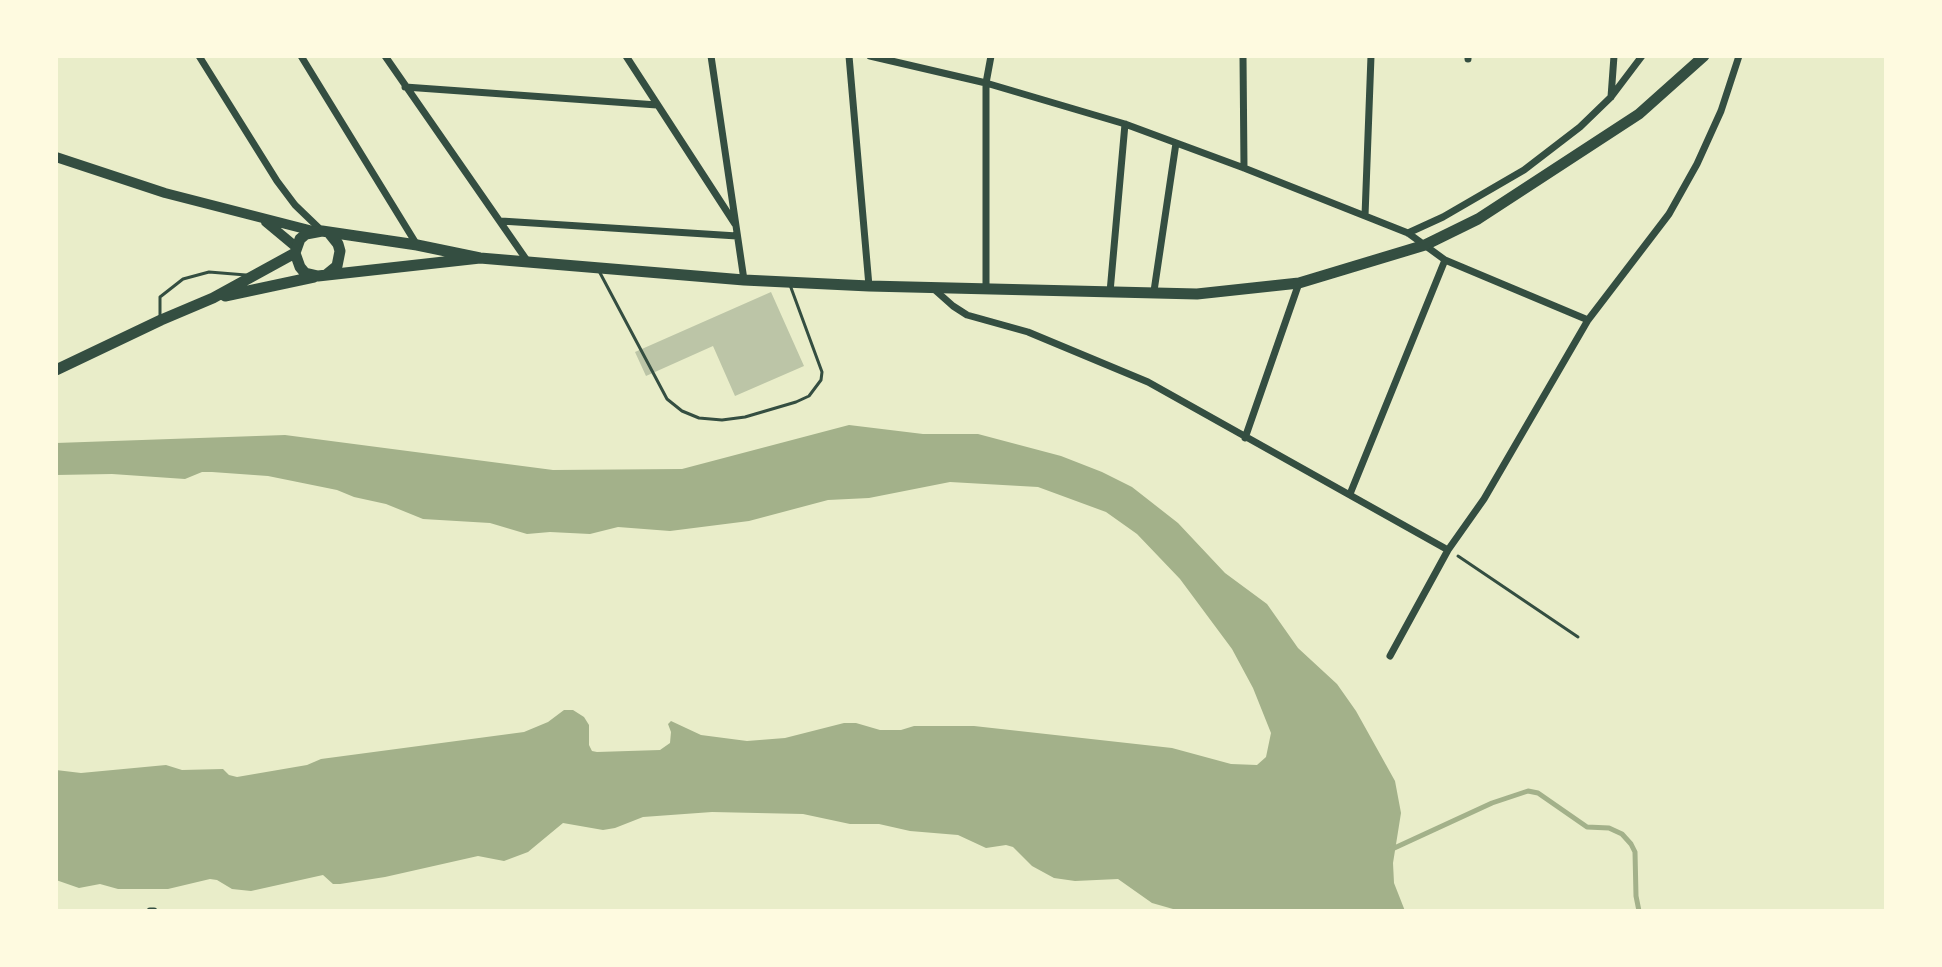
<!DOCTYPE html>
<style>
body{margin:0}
#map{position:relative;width:1942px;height:967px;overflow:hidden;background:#e9edc9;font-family:Ubuntu,sans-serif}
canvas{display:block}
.frame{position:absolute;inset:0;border:58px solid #fefae0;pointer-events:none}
</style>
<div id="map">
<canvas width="1942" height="967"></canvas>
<div class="frame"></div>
</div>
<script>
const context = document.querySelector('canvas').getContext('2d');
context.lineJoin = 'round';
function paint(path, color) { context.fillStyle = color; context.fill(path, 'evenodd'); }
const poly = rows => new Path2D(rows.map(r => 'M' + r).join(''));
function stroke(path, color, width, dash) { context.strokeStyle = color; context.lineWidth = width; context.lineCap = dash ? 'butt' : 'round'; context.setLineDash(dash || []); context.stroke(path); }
paint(poly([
 [849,425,923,434,978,434,1061,456,1102,472,1132,487,1178,523,1225,573,1267,604,1298,648,1337,684,1356,711,1395,781,1401,813,1393,863,1394,883,1405,911,1180,911,1152,903,1118,879,1075,881,1054,878,1032,866,1013,847,1006,845,986,848,958,835,910,831,879,824,850,824,803,814,712,812,643,817,615,828,603,830,563,823,528,852,504,861,478,856,385,877,340,884,333,884,323,875,251,891,232,889,217,880,210,879,168,889,118,889,100,884,79,888,56,880,56,770,81,773,166,765,182,770,223,769,229,775,237,777,307,765,321,759,524,732,548,722,564,710,573,710,584,717,589,725,589,745,592,751,597,752,660,750,670,743,671,732,668,724,671,721,701,735,747,741,785,738,844,723,856,723,880,730,901,730,914,726,974,726,1172,748,1231,764,1257,765,1266,757,1271,733,1253,688,1232,649,1180,579,1137,534,1106,512,1038,487,950,482,869,498,828,500,749,521,670,531,618,527,590,534,550,532,527,534,490,523,423,519,386,504,354,497,337,490,268,476,212,472,202,472,185,479,112,474,56,475,56,443,285,435,553,470,682,469]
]), '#a3b18a');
stroke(poly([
 [1390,850,1492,803,1528,791,1538,793,1587,827,1609,828,1622,834,1631,844,1635,852,1636,896,1639,911]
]), '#a3b18a', 5);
paint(poly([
 [771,292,804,366,735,396,713,346,646,376,635,352]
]), '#bcc5a7');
stroke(poly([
 [1458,556,1578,637]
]), '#344e41', 3);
stroke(poly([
 [599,271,667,399,682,411,699,418,722,420,745,417,796,402,809,396,821,380,822,372,790,285],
 [160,316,160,297,183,279,209,272,246,275]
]), '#344e41', 3);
stroke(poly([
 [199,56,277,181,295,205,322,231],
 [301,56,417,245],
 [385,56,528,262],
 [626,56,735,224],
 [711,56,744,280],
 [849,56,869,286],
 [870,56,986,83,1125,124,1244,168,1408,233,1445,260,1588,320],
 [1243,56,1244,168],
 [1468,56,1468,59],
 [405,87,657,105],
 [1611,97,1614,56],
 [1365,216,1371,56],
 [501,221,737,236],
 [1408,233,1443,217,1524,170,1580,127,1611,97,1642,56],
 [986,289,986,83,991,56],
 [935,290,953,306,967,315,1028,332,1148,382,1448,550],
 [1154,291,1176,143],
 [1110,292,1125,124],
 [1245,438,1299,283],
 [1350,494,1445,260],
 [1390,656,1448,550,1484,499,1588,320,1669,214,1697,164,1721,111,1739,56],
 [150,911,154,911]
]), '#344e41', 7);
stroke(poly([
 [56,157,165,193,313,231],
 [266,222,296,247]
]), '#344e41', 10);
stroke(poly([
 [480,258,318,276,305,273,300,267,295,253,300,239,306,234,322,231,417,245,480,258,744,280,869,286,1197,294,1299,283,1425,245,1478,219,1639,114,1704,56],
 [326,275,337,266,340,251,338,244,330,234],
 [225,296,314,277],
 [56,370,161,320,213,298,295,253]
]), '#344e41', 11);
</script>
